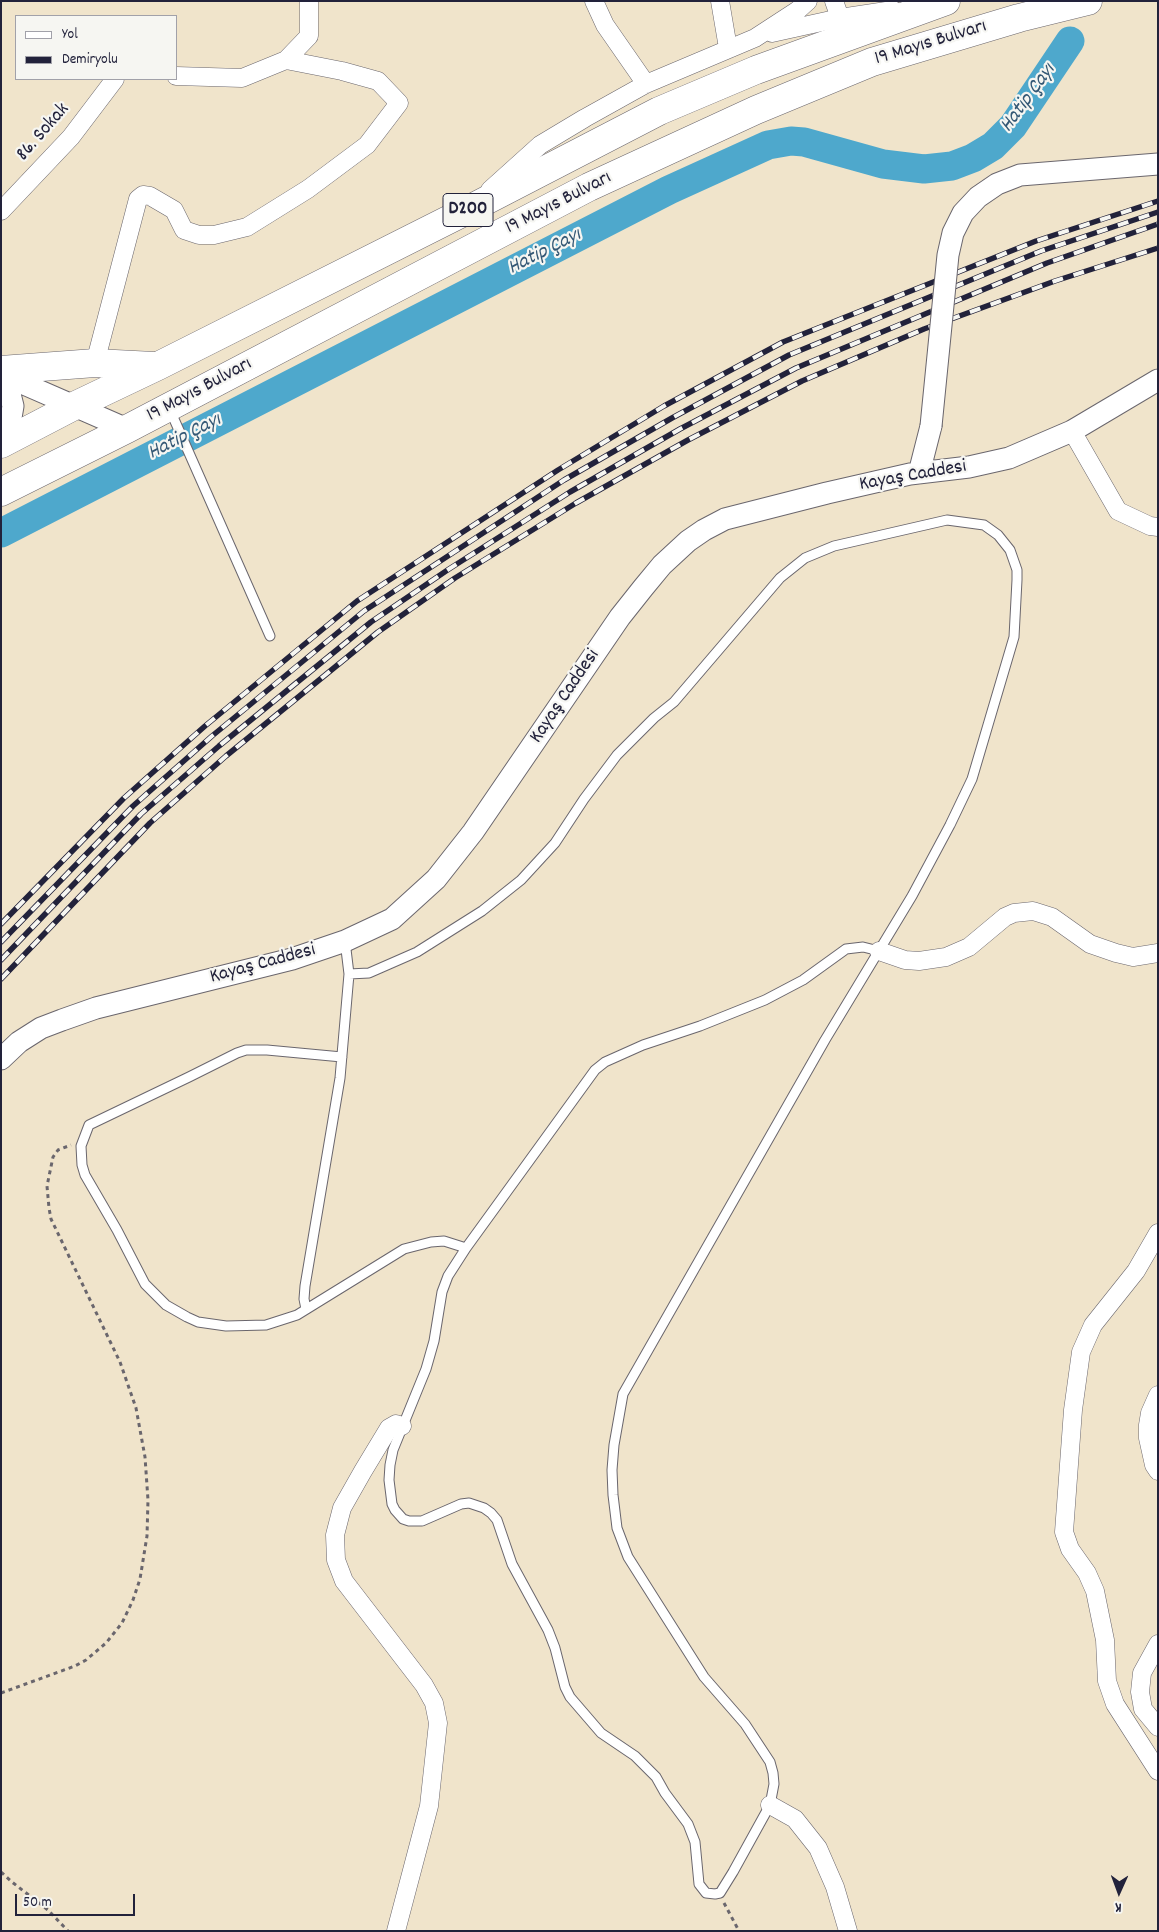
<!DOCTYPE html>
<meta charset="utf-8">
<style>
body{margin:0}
#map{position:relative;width:1159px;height:1932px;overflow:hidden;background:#f0e4cb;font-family:Dekko,sans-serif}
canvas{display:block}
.frame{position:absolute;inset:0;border:2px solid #22223b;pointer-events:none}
.legend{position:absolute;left:15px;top:15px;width:162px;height:65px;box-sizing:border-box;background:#f6f6f2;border:1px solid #a1a1a9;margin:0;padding:6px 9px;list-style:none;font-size:15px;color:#22223b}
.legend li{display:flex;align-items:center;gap:10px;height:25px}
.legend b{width:25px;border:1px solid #a1a1a9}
.north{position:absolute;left:1094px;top:1867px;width:50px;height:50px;-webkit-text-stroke:4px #f6f6f2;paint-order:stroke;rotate:182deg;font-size:14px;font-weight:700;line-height:20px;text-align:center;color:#22223b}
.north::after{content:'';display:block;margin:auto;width:18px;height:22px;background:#22223b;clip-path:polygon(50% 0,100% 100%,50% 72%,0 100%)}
.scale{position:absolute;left:15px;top:1894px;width:120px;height:22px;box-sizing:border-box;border:2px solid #22223b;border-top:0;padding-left:6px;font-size:15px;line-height:18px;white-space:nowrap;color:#22223b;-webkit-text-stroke:4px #f6f6f2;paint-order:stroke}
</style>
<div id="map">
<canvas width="1159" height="1932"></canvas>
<div class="frame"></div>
<ul class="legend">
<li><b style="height:6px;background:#fff"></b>Yol</li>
<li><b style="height:6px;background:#22223b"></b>Demiryolu</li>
</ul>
<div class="north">K</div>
<div class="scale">50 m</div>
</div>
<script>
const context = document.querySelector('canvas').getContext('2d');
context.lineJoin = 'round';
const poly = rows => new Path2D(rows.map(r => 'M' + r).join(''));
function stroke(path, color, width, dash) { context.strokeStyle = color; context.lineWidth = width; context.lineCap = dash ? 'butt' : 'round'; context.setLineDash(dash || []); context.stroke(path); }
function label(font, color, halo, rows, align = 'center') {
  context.font = font + ' Dekko,sans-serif'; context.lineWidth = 4.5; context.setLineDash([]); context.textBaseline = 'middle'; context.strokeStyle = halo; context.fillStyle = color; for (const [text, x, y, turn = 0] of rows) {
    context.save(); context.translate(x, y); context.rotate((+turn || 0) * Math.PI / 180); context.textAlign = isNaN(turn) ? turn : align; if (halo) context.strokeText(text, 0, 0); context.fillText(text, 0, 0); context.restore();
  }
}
stroke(poly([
 [1,533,669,190,768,145,791,141,804,142,883,164,924,169,952,166,973,158,993,146,1013,126,1070,41]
]), '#4ea8cc', 29);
const service = poly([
 [170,410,270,636],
 [349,974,369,973,417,952,482,911,521,880,555,843,584,799,617,755,654,718,674,702,780,578,805,558,834,546,947,520,984,525,998,535,1010,550,1017,570,1017,580,1014,637,972,779,950,825,912,896,825,1040,623,1394,614,1445,612,1470,613,1495,617,1528,628,1557,704,1677,745,1724,770,1762,773,1773,774,1784,770,1805,733,1872,720,1893,715,1894,706,1893,699,1884,695,1842,688,1824,665,1793,656,1777,635,1756,601,1733,570,1697,565,1687,555,1648,548,1630,512,1564,497,1520,491,1513,484,1508,469,1503,461,1504,422,1521,409,1521,403,1519,395,1510,392,1504,389,1480,390,1465,393,1450,426,1369,434,1341,442,1292,448,1276,466,1248,595,1070,605,1062,643,1045,700,1026,765,1000,803,980,846,949,863,947,879,951],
 [342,1057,267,1050,246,1050,237,1053,189,1077,89,1125,81,1146,82,1165,85,1175,117,1230,145,1284,166,1305,187,1317,198,1322,226,1326,266,1325,297,1315,404,1249,431,1242,444,1241,466,1248],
 [306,1309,304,1299,305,1286,340,1078,349,974,345,941]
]);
const minor = poly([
 [594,1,605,25,646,84],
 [720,1,728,48],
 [834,1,840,18],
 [772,33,840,18,893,10],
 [176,76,242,78,286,60,309,36,309,1],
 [490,190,540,145,585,118,646,84,755,38,798,10,808,1],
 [1,211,71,137,115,79],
 [95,363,138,199,143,195,150,196,174,210,184,230,199,235,214,235,247,227,308,189,367,145,399,103,378,81,342,71,286,60],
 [1072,431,1118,511,1150,526,1158,527],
 [879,951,905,960,919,961,946,957,969,947,1005,917,1014,913,1033,911,1052,917,1090,944,1116,953,1133,957,1158,953],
 [1158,1233,1136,1271,1093,1325,1081,1352,1073,1410,1064,1532,1070,1549,1087,1573,1095,1591,1105,1640,1107,1681,1115,1704,1158,1771],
 [1158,1395,1150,1413,1148,1425,1148,1438,1154,1465,1158,1471],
 [1158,1644,1142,1673,1140,1692,1143,1709,1158,1727],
 [770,1805,795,1819,818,1848,835,1887,848,1931],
 [396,1931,429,1806,438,1723,434,1703,424,1685,344,1581,336,1560,335,1535,342,1508,363,1471,389,1428,396,1424,402,1426]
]);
const tertiary = poly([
 [1,374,127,429],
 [1,382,10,394,13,406,7,441],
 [919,473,931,426],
 [1,1059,19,1042,41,1028,62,1020,96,1008,292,959,345,941,392,919,436,879,473,832,620,617,643,588,662,565,688,541,704,530,725,519,827,493,910,474,969,467,1009,458,1072,431,1158,380]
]);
const trunk = poly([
 [1,370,95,363,154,366],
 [1,444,74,406,158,366,464,212,659,111,756,70,946,1],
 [1,492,127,429,589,187,756,110,872,62,1019,18,1088,1]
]);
stroke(service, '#6a666d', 11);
stroke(minor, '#6a666d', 19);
stroke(tertiary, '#6a666d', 23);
stroke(trunk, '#6a666d', 29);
stroke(poly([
 [1,1693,75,1666,86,1660,106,1643,122,1623,133,1600,140,1579,147,1536,148,1500,145,1457,136,1408,120,1362,51,1219,49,1208,47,1186,53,1157,58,1150,71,1145],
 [1,1872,12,1882,48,1910,68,1931],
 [724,1903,739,1931]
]), '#6a666d', 3, [4, 4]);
stroke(service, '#fff', 9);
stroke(minor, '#fff', 18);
stroke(tertiary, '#fff', 21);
stroke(trunk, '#fff', 28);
const rail = poly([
 [1,924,124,798,205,726,357,601,558,470,664,406,783,342,1036,241,1158,201],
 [1,942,133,806,212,736,364,611,564,480,672,418,789,355,1041,251,1158,212],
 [1,960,141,814,219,746,371,622,449,569,570,492,680,429,796,368,1047,263,1158,224],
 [1,979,150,823,226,756,378,632,455,578,576,503,688,440,802,381,924,329,1055,281,1158,248]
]);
stroke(rail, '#22223b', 5.5);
stroke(rail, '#f6f6f2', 4, [11]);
const tertiaryBridge = poly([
 [931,426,948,255,953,233,963,213,978,197,997,184,1020,175,1158,164]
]);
stroke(tertiaryBridge, '#6a666d', 23, []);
stroke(tertiaryBridge, '#fff', 21);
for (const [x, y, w] of [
 [468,210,50]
]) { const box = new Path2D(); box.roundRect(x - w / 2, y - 16.5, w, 33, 4); context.fillStyle = '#f6f6f2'; context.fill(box); stroke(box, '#22223b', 1); }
label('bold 19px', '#22223b', null, [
 ["D200",468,210]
]);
label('20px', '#22223b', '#f6f6f2', [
 ["19 Mayıs Bulvarı",931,44,-17],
 ["86. Sokak",44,133,-49],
 ["19 Mayıs Bulvarı",559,204,-27],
 ["19 Mayıs Bulvarı",200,391,-28],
 ["Kayaş Caddesi",913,477,-10],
 ["Kayaş Caddesi",566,697,-56],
 ["Kayaş Caddesi",263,965,-15]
]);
label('italic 21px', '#345875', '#f6f6f2', [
 ["Hatip Çayı",1029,99,-54],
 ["Hatip Çayı",545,253,-27],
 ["Hatip Çayı",185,438,-27]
]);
</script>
